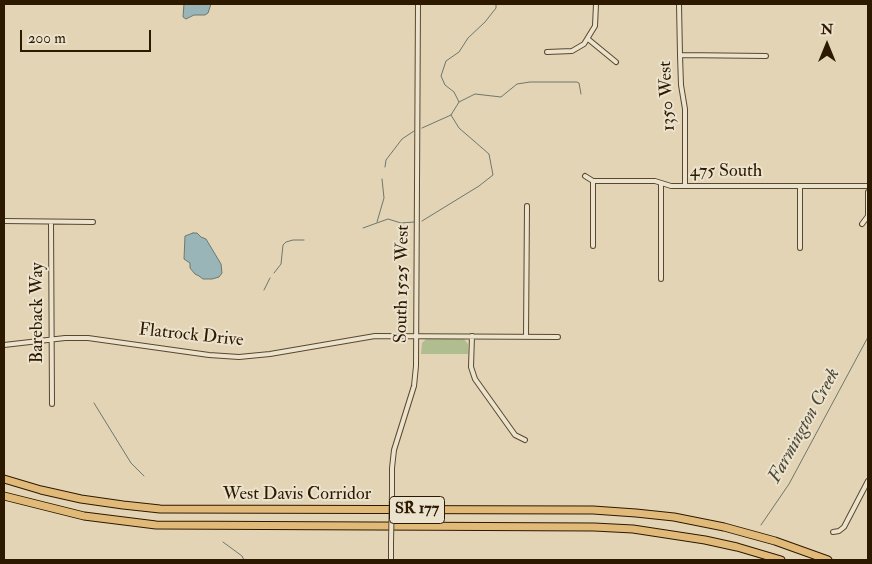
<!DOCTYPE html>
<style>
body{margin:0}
#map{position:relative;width:872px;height:564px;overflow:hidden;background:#e2d4b4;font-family:"IM FELL Double Pica",serif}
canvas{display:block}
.frame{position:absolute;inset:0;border:5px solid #2d1900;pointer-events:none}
.north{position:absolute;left:802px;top:20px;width:50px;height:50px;-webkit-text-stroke:4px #ece3ce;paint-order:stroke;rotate:0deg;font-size:14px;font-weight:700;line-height:20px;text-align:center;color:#2d1900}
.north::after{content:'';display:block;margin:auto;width:18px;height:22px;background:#2d1900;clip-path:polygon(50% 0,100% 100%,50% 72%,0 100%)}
.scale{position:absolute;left:20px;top:30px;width:131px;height:22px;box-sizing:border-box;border:2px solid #2d1900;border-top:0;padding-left:6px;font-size:15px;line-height:18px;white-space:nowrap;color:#2d1900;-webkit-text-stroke:4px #ece3ce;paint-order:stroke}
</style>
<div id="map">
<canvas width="872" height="564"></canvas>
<div class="frame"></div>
<div class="north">N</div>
<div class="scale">200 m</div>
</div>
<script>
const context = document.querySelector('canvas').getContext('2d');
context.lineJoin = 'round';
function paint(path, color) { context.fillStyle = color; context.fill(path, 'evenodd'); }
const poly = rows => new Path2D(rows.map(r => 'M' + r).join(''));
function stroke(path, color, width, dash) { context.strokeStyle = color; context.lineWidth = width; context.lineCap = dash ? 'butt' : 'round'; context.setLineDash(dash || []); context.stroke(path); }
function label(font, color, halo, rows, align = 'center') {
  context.font = font + ' "IM FELL Double Pica",serif'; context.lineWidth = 4; context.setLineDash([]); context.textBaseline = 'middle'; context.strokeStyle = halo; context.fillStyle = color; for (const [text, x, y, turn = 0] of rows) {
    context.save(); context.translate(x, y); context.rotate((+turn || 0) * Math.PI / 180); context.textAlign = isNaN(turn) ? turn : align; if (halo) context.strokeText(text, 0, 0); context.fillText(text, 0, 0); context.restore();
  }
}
paint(poly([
 [426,339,464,339,468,344,468,354,421,354,422,343]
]), '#b0bd8f');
const water = poly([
 [184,4,211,4,208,13,205,15,194,15,186,19,183,17,184,4],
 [193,233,197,233,201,237,206,239,221,264,222,273,219,277,212,279,203,279,199,276,195,274,190,268,190,263,184,259,185,236,193,233]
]);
paint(water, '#99b5b8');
stroke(water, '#6e776e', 1);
stroke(poly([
 [459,102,475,94,501,97,517,84,530,82,577,82,579,83,581,94],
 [422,128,451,115,459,102,454,92,445,85,441,76,446,61,459,52,468,38,485,22,496,8,496,4],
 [385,167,386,160,402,139,414,131],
 [422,221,479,186,493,175,489,154,459,128,451,115],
 [377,222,384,198,382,179],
 [363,228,388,219,401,223,414,222],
 [274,273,281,264,283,245,286,242,293,240,304,240],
 [264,290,270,278],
 [94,403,131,463,144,476],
 [761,525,789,484,868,337],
 [223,542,242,556,244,560]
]), '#6e776e', 1);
const minor = poly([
 [679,4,680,55,681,85,685,109,685,186],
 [588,39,616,62],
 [547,52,572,51,584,44,595,26,596,4],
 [680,55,766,56],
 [585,176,593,181,655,181,671,186,868,186],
 [800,186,800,248],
 [4,221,93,222],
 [51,222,52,404],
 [862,224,868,216,868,192],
 [593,246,593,181],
 [661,279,661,183],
 [472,336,471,367,475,379,515,435,525,440],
 [526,337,527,206],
 [4,345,65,338,88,338,209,355,239,357,270,354,375,336,558,337],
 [392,494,392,468,394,450,414,386,416,366,418,4],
 [833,532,839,531,844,527,868,481],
 [391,560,391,542]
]);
const motorway = poly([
 [4,479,41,490,81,499,123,505,160,509,593,510,636,513,674,517,724,527,775,541,828,560],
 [4,496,84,516,156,525,594,527,633,529,705,540,737,547,781,560]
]);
stroke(minor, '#5a482d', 6);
stroke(motorway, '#2d1900', 9);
stroke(minor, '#ece3ce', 4);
stroke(motorway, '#e1ba7a', 7);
const minorBridge = poly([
 [391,542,392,494]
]);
stroke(minorBridge, '#5a482d', 6, []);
stroke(minorBridge, '#ece3ce', 4);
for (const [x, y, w] of [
 [417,510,55]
]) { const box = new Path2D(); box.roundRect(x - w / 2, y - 13.5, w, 27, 4); context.fillStyle = '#ece3ce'; context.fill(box); stroke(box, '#2d1900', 1); }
label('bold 16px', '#2d1900', null, [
 ["SR 177",417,510]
]);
label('18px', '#2d1900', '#ece3ce', [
 ["1350 West",668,96,-93],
 ["475 South",726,172],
 ["South 1525 West",403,284,-89],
 ["Bareback Way",38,313,-90],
 ["Flatrock Drive",191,336,6],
 ["West Davis Corridor",297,495]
]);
label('italic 19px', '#4d4837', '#ece3ce', [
 ["Farmington Creek",805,426,-61]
]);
</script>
